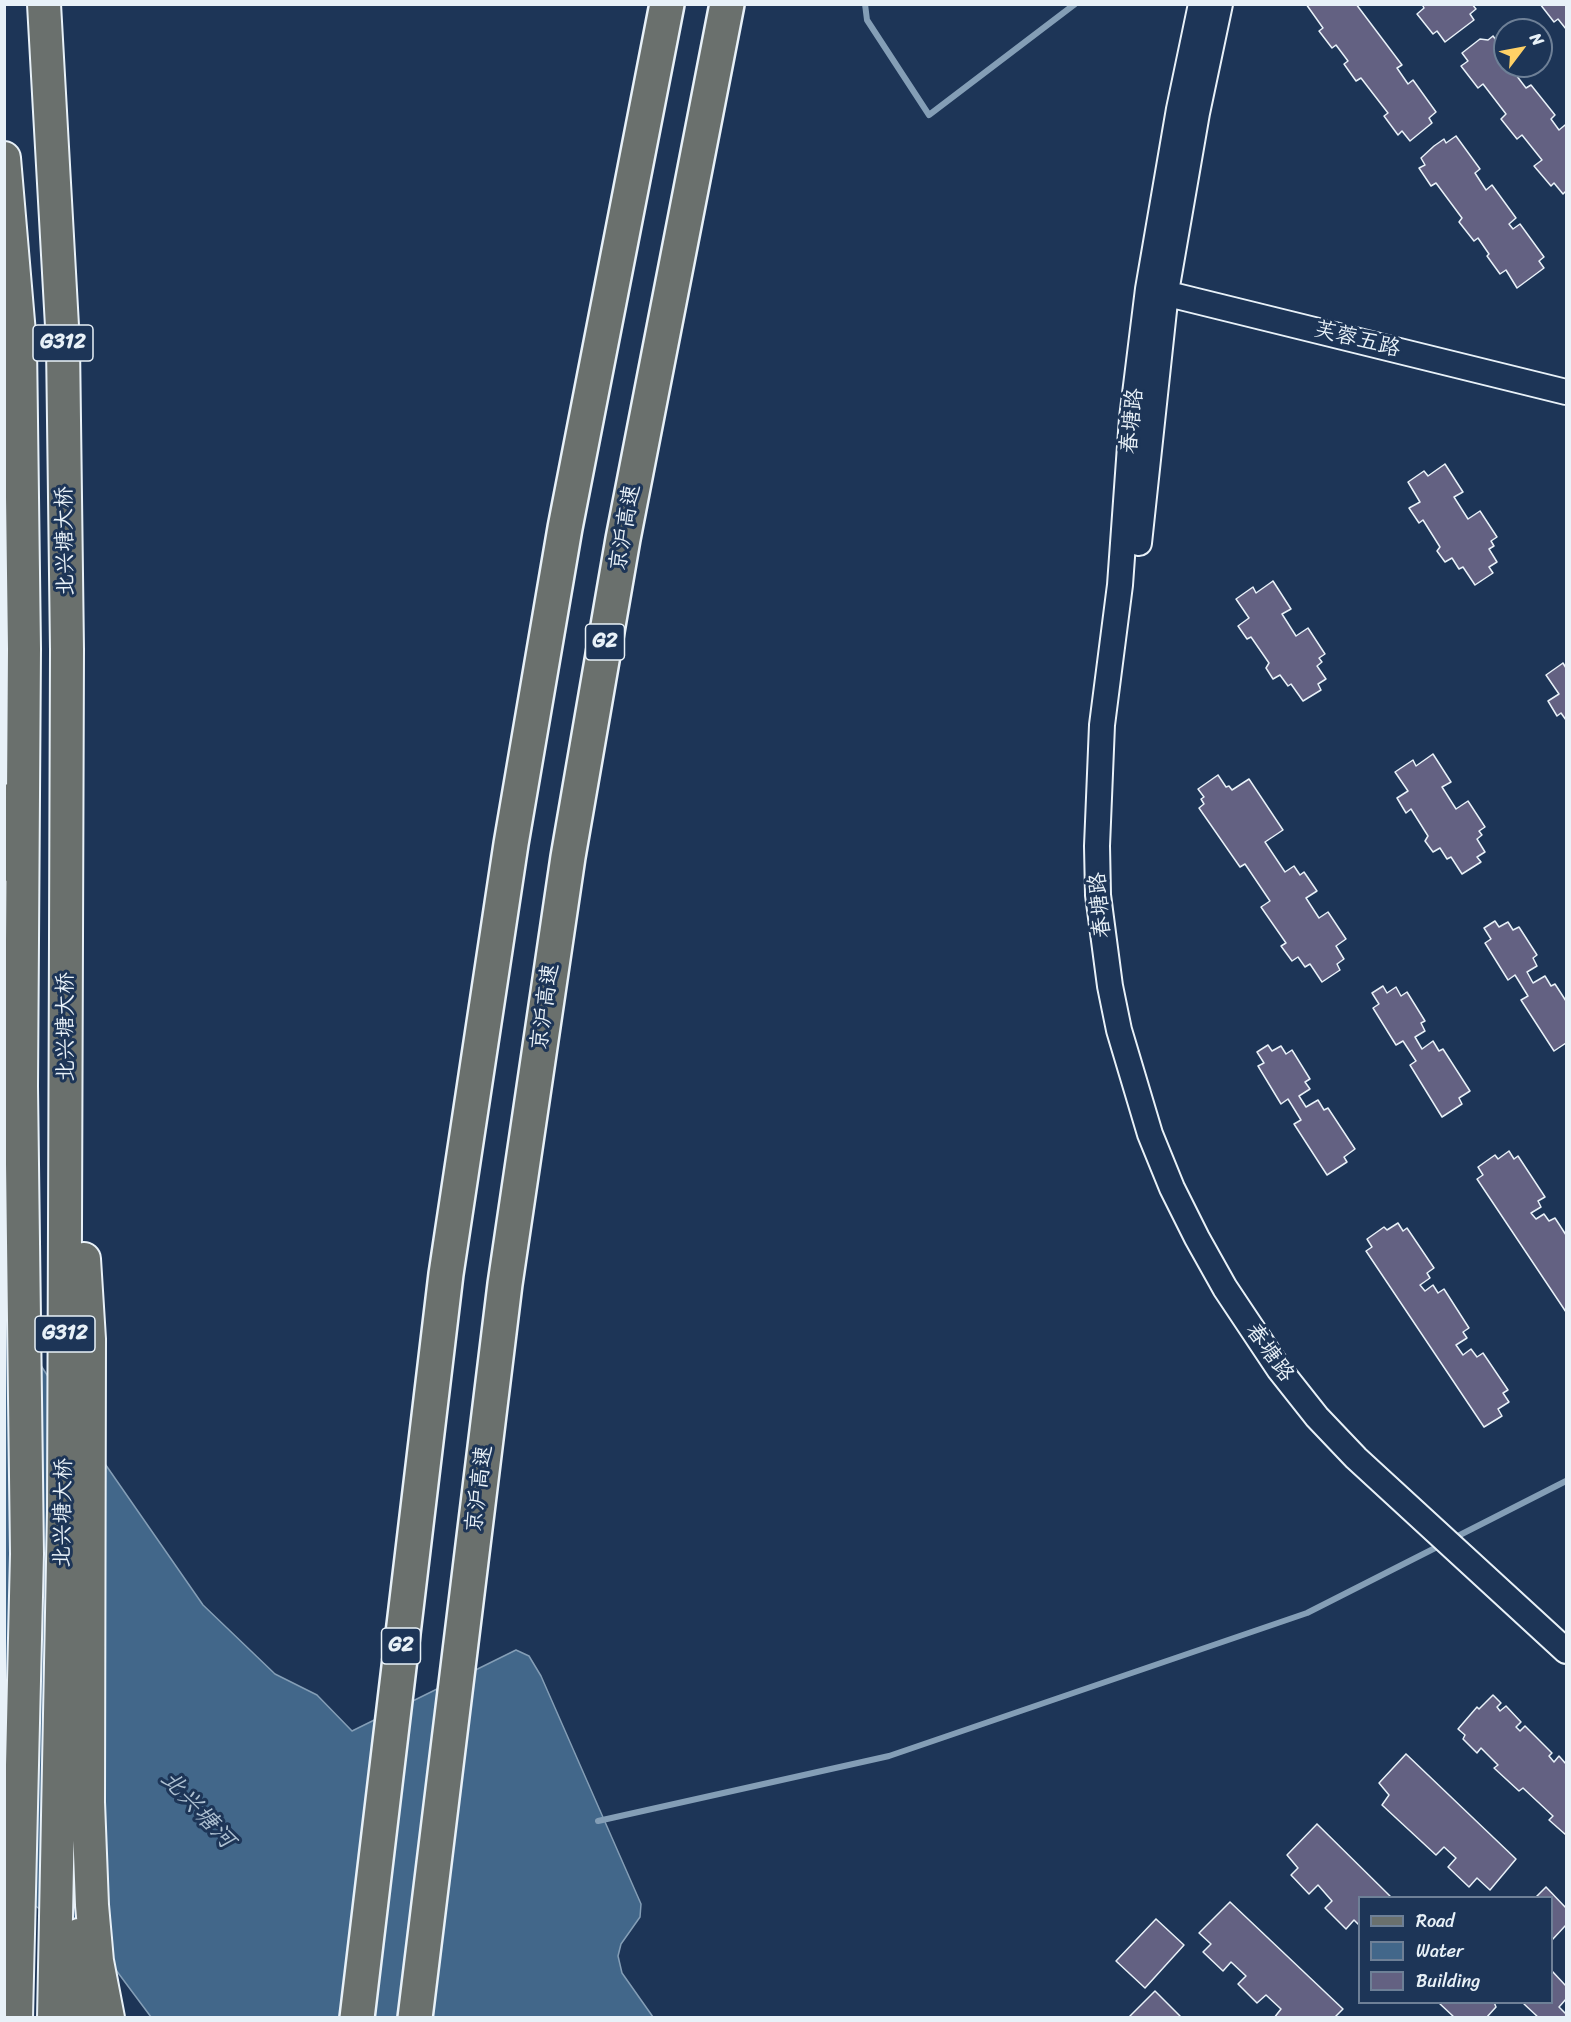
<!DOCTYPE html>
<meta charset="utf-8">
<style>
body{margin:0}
#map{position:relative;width:1571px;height:2022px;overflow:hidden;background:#1d3557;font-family:Sriracha,sans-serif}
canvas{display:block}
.frame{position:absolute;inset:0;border:6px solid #e8f1f8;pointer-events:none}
.legend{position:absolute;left:1358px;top:1896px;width:195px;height:108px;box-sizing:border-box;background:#1d3557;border:2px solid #6e8097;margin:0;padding:8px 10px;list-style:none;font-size:18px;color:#e8f1f8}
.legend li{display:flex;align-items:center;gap:12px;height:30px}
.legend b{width:30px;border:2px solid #6e8097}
.north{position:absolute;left:1493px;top:18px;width:60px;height:60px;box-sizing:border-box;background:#1d3557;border:2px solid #6e8097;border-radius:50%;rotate:58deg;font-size:16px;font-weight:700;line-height:24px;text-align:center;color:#e8f1f8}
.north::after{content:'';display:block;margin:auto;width:21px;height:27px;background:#ffd166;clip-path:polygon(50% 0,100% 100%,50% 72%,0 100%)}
</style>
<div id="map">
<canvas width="1571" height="2022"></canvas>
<div class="frame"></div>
<ul class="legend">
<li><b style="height:8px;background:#6a706d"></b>Road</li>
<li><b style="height:16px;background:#42678a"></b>Water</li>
<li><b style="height:16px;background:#636182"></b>Building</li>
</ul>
<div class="north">N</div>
</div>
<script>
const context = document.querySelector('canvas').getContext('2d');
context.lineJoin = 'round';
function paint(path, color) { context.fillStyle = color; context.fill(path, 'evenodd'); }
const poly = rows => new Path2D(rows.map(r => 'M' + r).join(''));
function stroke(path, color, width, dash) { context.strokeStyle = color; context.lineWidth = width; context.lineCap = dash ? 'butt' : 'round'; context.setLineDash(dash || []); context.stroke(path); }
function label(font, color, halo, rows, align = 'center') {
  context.font = font + ' Sriracha,"LXGW WenKai TC",sans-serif'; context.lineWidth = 6; context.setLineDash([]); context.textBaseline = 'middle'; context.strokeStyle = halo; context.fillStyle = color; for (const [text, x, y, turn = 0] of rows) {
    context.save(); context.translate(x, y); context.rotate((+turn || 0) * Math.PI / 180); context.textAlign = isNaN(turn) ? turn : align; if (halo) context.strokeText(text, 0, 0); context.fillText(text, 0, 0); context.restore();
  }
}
const water = poly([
 [4,1308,94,1448,203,1605,275,1674,317,1695,352,1731,516,1650,529,1656,541,1676,641,1904,640,1917,621,1944,618,1956,622,1973,653,2017,151,2017,110,1962,5,1883,4,1308]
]);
paint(water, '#42678a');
stroke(water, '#849eb6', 1.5);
stroke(poly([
 [865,4,867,20,929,115,1075,4],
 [1452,1539,1566,1481],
 [598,1821,889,1756,1307,1613,1443,1544]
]), '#849eb6', 6);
const building = poly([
 [1306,4,1356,4,1402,65,1397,68,1408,84,1413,80,1436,112,1429,118,1432,123,1410,141,1402,131,1398,135,1384,116,1388,113,1361,78,1356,81,1344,64,1348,61,1336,45,1332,48,1319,31,1323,28,1306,4],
 [1422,4,1472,4,1476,9,1470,14,1474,20,1445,42,1437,31,1433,34,1417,14,1424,8,1422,4],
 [1540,4,1566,4,1566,29,1558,19,1554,22,1540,4],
 [1493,36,1505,52,1505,66,1516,66,1517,68,1513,71,1526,88,1531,85,1555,115,1551,119,1559,130,1565,125,1566,127,1566,191,1563,194,1554,183,1551,186,1534,166,1542,160,1522,135,1517,139,1501,119,1506,114,1483,84,1478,88,1461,66,1468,61,1462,53,1480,39,1488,40,1493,36],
 [1456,136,1480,169,1475,173,1486,190,1492,185,1516,218,1509,224,1513,229,1520,224,1544,257,1539,261,1544,268,1517,288,1506,270,1500,274,1487,256,1489,254,1478,238,1474,241,1459,222,1462,218,1436,183,1431,186,1419,168,1425,165,1421,158,1434,146,1444,139,1446,143,1456,136],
 [1445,464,1463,492,1454,497,1468,519,1480,511,1497,537,1491,541,1494,546,1489,549,1497,562,1489,567,1493,573,1475,585,1463,567,1459,569,1452,558,1445,562,1437,551,1440,547,1423,520,1419,523,1409,508,1420,502,1408,482,1424,471,1428,476,1445,464],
 [1273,581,1291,609,1282,614,1296,636,1308,628,1325,654,1319,658,1322,662,1317,666,1326,679,1318,684,1321,690,1303,701,1291,684,1288,686,1280,675,1273,679,1266,668,1269,663,1251,637,1247,639,1238,626,1249,618,1236,599,1253,587,1256,593,1273,581],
 [1563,663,1566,668,1566,720,1561,713,1557,716,1548,701,1559,694,1546,675,1563,663],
 [1433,754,1451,782,1442,787,1456,809,1468,801,1485,827,1479,831,1482,835,1477,839,1485,852,1477,857,1481,862,1462,874,1451,857,1447,859,1440,848,1433,852,1425,841,1428,836,1411,809,1406,813,1397,798,1408,791,1395,772,1413,760,1416,766,1433,754],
 [1218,775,1226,787,1229,786,1232,790,1249,779,1283,830,1265,842,1285,872,1294,866,1300,875,1304,872,1317,891,1306,898,1319,918,1328,912,1346,939,1336,946,1344,959,1337,964,1340,970,1322,982,1310,964,1305,967,1298,957,1292,961,1281,946,1286,943,1261,907,1270,901,1245,864,1240,867,1199,808,1204,804,1201,799,1204,797,1198,789,1218,775],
 [1495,921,1499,927,1508,922,1513,930,1519,927,1537,955,1533,958,1537,966,1527,972,1533,983,1545,976,1551,986,1555,984,1566,1001,1566,1043,1554,1051,1521,1000,1528,996,1515,975,1508,980,1485,943,1491,939,1484,928,1495,921],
 [1383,986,1387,993,1396,987,1401,996,1407,992,1425,1021,1421,1023,1425,1031,1415,1037,1422,1049,1433,1041,1439,1051,1443,1049,1470,1091,1459,1098,1462,1104,1442,1117,1410,1065,1416,1061,1403,1041,1396,1045,1373,1008,1379,1004,1372,993,1383,986],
 [1268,1045,1272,1051,1281,1046,1286,1054,1292,1050,1310,1079,1305,1082,1310,1089,1299,1096,1306,1107,1318,1100,1324,1110,1328,1108,1355,1149,1344,1157,1347,1162,1327,1175,1294,1124,1301,1120,1288,1099,1281,1104,1258,1066,1264,1063,1257,1052,1268,1045],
 [1509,1151,1514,1159,1518,1156,1545,1197,1538,1201,1541,1207,1531,1213,1536,1219,1544,1214,1549,1221,1555,1218,1566,1235,1566,1312,1477,1179,1483,1175,1478,1167,1495,1155,1498,1159,1509,1151],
 [1398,1223,1403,1231,1407,1228,1434,1268,1427,1273,1430,1278,1420,1285,1425,1291,1433,1285,1438,1293,1444,1289,1469,1328,1463,1332,1467,1338,1456,1345,1463,1355,1471,1349,1477,1357,1483,1353,1508,1390,1503,1393,1509,1402,1498,1409,1502,1416,1484,1427,1366,1251,1372,1247,1367,1239,1384,1227,1387,1230,1398,1223],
 [1493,1695,1501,1703,1497,1707,1500,1711,1506,1706,1521,1722,1516,1727,1520,1731,1525,1726,1552,1753,1549,1756,1554,1762,1559,1756,1566,1764,1566,1835,1549,1820,1553,1816,1523,1788,1519,1791,1494,1768,1498,1765,1481,1748,1477,1753,1463,1739,1465,1735,1458,1729,1477,1707,1479,1709,1493,1695],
 [1406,1754,1516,1859,1490,1890,1477,1878,1469,1887,1448,1867,1456,1858,1444,1847,1436,1855,1382,1805,1389,1795,1379,1783,1406,1754],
 [1317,1824,1392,1898,1360,1898,1360,1926,1354,1920,1346,1929,1325,1908,1332,1901,1318,1885,1309,1894,1291,1875,1298,1868,1287,1855,1317,1824],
 [1546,1887,1566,1908,1566,1925,1552,1940,1552,1898,1535,1898,1546,1887],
 [1230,1902,1343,2009,1334,2018,1274,2018,1281,2009,1266,1995,1257,2003,1238,1984,1246,1976,1231,1962,1223,1971,1203,1952,1211,1944,1199,1933,1230,1902],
 [1156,1919,1184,1945,1145,1988,1116,1961,1156,1919],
 [1552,1971,1566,1986,1566,1999,1559,2007,1566,2014,1566,2018,1539,2018,1524,2004,1526,2002,1552,2002,1552,1971],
 [1155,1991,1182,2018,1128,2018,1155,1991],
 [1494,2002,1496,2007,1486,2018,1455,2018,1439,2003,1494,2002]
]);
paint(building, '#636182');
stroke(building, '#e8f1f8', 1.5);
const tertiary = poly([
 [1201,4,1179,109,1148,289,1132,418,1120,585,1102,725,1097,846,1098,895,1110,986,1119,1030,1150,1134,1172,1188,1197,1238,1225,1288,1279,1369,1317,1417,1356,1458,1566,1651],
 [1152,290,1566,392],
 [1139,543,1166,292,1197,113,1220,4]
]);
const primary = poly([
 [4,866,10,799]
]);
const trunk = poly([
 [44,4,63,344,67,650,64,1511,54,2018],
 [4,158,20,345,24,649,21,1086,27,1554,16,2018],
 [84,1259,89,1339,88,1802,92,1905,97,1961,108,2018],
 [78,2018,79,1935]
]);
const motorway = poly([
 [357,2018,446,1274,511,844,565,528,667,4],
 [415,2018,505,1284,568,857,623,539,727,4]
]);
stroke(tertiary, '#e8f1f8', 28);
stroke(primary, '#e8f1f8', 34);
stroke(trunk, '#e8f1f8', 36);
stroke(motorway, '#e8f1f8', 38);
stroke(tertiary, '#1d3557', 24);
stroke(primary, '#6a706d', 30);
stroke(trunk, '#6a706d', 32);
stroke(motorway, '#6a706d', 33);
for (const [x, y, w] of [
 [63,343,60],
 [605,642,39],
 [65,1334,60],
 [401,1646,39]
]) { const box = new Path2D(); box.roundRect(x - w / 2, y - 18, w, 36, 4.5); context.fillStyle = '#1d3557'; context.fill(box); stroke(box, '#e8f1f8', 1.5); }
label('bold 21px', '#e8f1f8', null, [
 ["G312",63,343],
 ["G2",605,642],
 ["G312",65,1334],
 ["G2",401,1646]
]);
label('22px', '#e8f1f8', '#1d3557', [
 ["芙蓉五路",1357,340,14],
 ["春塘路",1133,421,-84],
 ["京沪高速",626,528,-80],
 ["北兴塘大桥",66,541,-91],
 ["春塘路",1101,905,-95],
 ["京沪高速",546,1007,-82],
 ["北兴塘大桥",66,1027,-90],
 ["春塘路",1269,1353,54],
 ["京沪高速",480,1489,-83],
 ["北兴塘大桥",64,1513,-89]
]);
label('italic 24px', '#aec1d2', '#1d3557', [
 ["北兴塘河",197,1810,47]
]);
</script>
